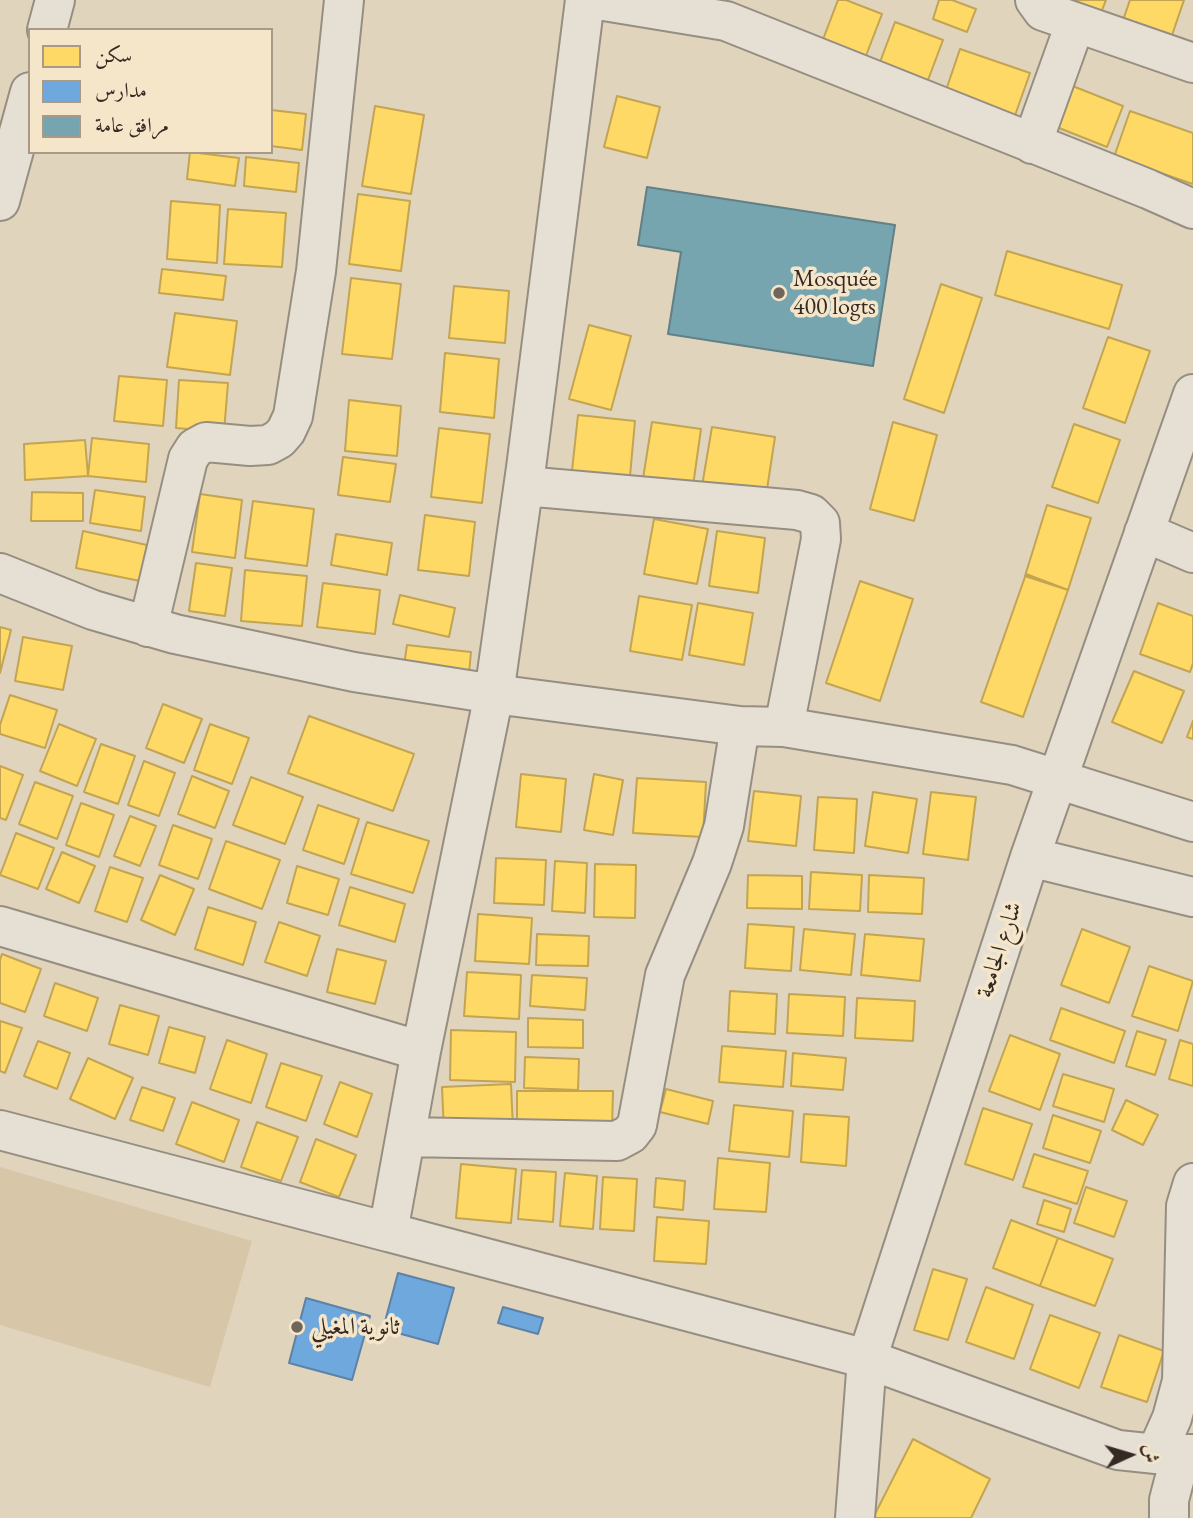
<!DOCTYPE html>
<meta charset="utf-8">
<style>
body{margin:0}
#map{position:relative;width:1193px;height:1518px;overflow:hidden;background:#e0d4bd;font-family:"EB Garamond",Amiri,serif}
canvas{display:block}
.legend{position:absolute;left:28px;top:28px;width:245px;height:126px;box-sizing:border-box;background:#f5e6ca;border:2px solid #a89a88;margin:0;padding:9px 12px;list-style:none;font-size:21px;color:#352924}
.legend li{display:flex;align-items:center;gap:14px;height:35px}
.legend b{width:35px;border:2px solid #a89a88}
.north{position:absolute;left:1095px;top:1420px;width:70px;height:70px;-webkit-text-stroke:5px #f5e6ca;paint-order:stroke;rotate:86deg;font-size:19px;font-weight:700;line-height:28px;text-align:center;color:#352924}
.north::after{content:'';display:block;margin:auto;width:24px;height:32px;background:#352924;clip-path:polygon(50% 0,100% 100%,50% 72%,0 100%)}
</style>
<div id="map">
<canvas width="1193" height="1518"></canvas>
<ul class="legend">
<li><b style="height:19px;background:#ffd966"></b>سكن</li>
<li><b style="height:19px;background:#6fa8dc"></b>مدارس</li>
<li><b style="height:19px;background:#76a5af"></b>مرافق عامة</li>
</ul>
<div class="north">ش</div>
</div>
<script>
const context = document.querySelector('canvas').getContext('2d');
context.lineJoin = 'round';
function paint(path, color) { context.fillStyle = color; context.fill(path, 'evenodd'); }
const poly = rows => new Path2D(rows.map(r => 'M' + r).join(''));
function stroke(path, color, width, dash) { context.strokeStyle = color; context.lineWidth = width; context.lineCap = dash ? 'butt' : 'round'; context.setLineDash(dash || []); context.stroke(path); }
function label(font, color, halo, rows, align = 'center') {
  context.font = font + ' "EB Garamond",Amiri,serif'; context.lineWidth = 7; context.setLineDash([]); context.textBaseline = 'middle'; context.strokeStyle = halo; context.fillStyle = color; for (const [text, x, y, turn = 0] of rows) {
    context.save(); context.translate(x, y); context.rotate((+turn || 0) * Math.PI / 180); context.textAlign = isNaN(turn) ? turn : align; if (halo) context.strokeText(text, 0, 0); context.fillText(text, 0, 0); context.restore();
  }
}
paint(poly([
 [0,1167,252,1241,210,1387,0,1325]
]), '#d7c6a8');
const homes = poly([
 [838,0,846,0,882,14,862,66,819,50,838,0],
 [939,0,952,0,976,9,967,32,933,19,939,0],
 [1054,0,1106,0,1099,18,1054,0],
 [1130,0,1184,0,1169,44,1121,26,1130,0],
 [895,22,943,40,925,88,877,70,895,22],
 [960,49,1030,73,1013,121,944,96,960,49],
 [1065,83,1123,106,1107,147,1049,124,1065,83],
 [617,96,660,107,647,158,604,147,617,96],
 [375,106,424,115,411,194,362,186,375,106],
 [271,110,306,114,302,150,271,146,271,110],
 [1130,111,1193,133,1193,184,1114,157,1130,111],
 [190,152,239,158,235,186,187,179,190,152],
 [246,157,299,163,296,192,244,186,246,157],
 [358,194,410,201,401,271,349,264,358,194],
 [171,201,220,205,217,263,167,259,171,201],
 [228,209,286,213,282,267,224,264,228,209],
 [1007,251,1122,285,1109,329,995,295,1007,251],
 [162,269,226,276,223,300,159,293,162,269],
 [351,278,401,284,392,359,342,354,351,278],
 [941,284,982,298,944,413,904,399,941,284],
 [454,286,509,291,505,343,449,338,454,286],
 [175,313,237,321,230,375,167,367,175,313],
 [589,325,631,336,611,410,569,399,589,325],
 [1108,337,1150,351,1125,423,1083,408,1108,337],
 [445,353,499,359,494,418,440,412,445,353],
 [119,376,167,380,163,426,114,421,119,376],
 [179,380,228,383,224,432,176,428,179,380],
 [349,400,401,406,397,456,345,451,349,400],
 [578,415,635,421,629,487,571,480,578,415],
 [652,422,701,429,692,493,642,485,652,422],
 [893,422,937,435,914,521,870,509,893,422],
 [1074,424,1120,440,1098,503,1052,487,1074,424],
 [712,427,775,437,766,496,702,486,712,427],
 [439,428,490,434,482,503,431,497,439,428],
 [92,438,149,444,146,482,88,476,92,438],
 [85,440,88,476,25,480,24,444,85,440],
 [343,457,396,464,390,502,338,495,343,457],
 [95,490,145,497,141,531,90,523,95,490],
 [32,492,83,493,83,521,31,521,32,492],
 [200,494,242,500,235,558,192,552,200,494],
 [253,501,314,509,307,566,245,558,253,501],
 [1047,505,1091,518,1068,590,1025,576,1047,505],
 [425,515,475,522,469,576,418,570,425,515],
 [654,519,708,529,697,584,644,574,654,519],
 [83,531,147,545,140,581,76,568,83,531],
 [717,531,765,538,758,593,709,586,717,531],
 [336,534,392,543,387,575,331,565,336,534],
 [196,563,232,568,225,616,189,611,196,563],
 [245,570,307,576,302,626,241,621,245,570],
 [1026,574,1068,590,1023,717,981,702,1026,574],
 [860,581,913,599,880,701,826,683,860,581],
 [323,583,380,590,375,634,317,627,323,583],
 [400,595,455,608,449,637,393,624,400,595],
 [639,596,692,605,682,660,630,651,639,596],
 [698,603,753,613,744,665,689,655,698,603],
 [1158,603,1193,616,1193,663,1190,672,1140,654,1158,603],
 [0,627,11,630,0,673,0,627],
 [23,637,72,646,63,690,15,681,23,637],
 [407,645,471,652,469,673,404,665,407,645],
 [1134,671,1184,691,1162,743,1112,722,1134,671],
 [10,695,57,710,45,748,0,734,0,725,10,695],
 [163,704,202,719,184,763,146,748,163,704],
 [309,716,414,754,393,811,288,773,309,716],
 [1193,721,1193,739,1187,737,1193,721],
 [59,724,96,739,77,786,40,771,59,724],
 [210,724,249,738,232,784,194,770,210,724],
 [101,744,135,756,118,804,84,792,101,744],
 [144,761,175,773,159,816,128,805,144,761],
 [0,766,23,775,6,820,0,818,0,766],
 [521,774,566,779,561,832,516,827,521,774],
 [594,774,623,780,613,835,584,830,594,774],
 [192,776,229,791,215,828,178,814,192,776],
 [251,777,303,797,285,844,233,825,251,777],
 [637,778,706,782,703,837,633,833,637,778],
 [35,782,73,796,57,839,19,824,35,782],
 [754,791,801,796,796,846,748,841,754,791],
 [873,792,917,799,908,853,865,846,873,792],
 [931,792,976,797,968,860,923,854,931,792],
 [818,797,857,799,854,853,814,850,818,797],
 [81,803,114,815,99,857,66,845,81,803],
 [318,805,359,819,344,864,303,850,318,805],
 [130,816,156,826,140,866,114,856,130,816],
 [367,822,429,841,413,893,351,874,367,822],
 [173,825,212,839,198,879,159,865,173,825],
 [16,833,54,848,38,889,0,875,16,833],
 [226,841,280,860,262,909,209,889,226,841],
 [62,852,95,866,79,903,46,889,62,852],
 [496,858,546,860,544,905,494,903,496,858],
 [555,861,587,863,585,913,552,911,555,861],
 [595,864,636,865,635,918,594,917,595,864],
 [297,866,339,879,328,915,287,903,297,866],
 [110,867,143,878,127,922,95,911,110,867],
 [811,872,862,875,860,911,809,909,811,872],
 [160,875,194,889,175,935,141,920,160,875],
 [748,875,802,876,802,909,747,908,748,875],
 [869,875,924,878,922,914,868,912,869,875],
 [350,887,405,904,395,942,339,925,350,887],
 [208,907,256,922,243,965,195,949,208,907],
 [478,914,532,918,529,964,475,961,478,914],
 [279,922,320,936,307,976,265,962,279,922],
 [748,924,794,927,791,971,745,968,748,924],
 [804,929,855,934,851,975,800,970,804,929],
 [1082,929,1130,947,1109,1003,1061,985,1082,929],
 [537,934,589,936,588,966,536,965,537,934],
 [865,934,924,939,920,981,861,975,865,934],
 [337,949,386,961,375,1004,327,992,337,949],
 [2,954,41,969,25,1012,0,1003,0,960,2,954],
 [1149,966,1193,981,1178,1031,1132,1016,1149,966],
 [467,972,521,975,519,1019,464,1016,467,972],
 [532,975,587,978,585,1010,530,1006,532,975],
 [55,983,98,998,87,1031,44,1016,55,983],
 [730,991,777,994,775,1034,728,1031,730,991],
 [789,994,845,997,843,1036,787,1033,789,994],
 [857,998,915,1001,913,1041,855,1038,857,998],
 [120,1005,159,1016,148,1055,109,1044,120,1005],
 [1061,1008,1125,1031,1114,1063,1050,1040,1061,1008],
 [528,1018,583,1020,583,1048,528,1047,528,1018],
 [0,1021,22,1028,5,1073,0,1071,0,1021],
 [169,1027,205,1037,195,1073,159,1063,169,1027],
 [451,1030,516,1032,515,1082,450,1080,451,1030],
 [1137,1031,1166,1040,1155,1075,1126,1066,1137,1031],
 [1010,1035,1060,1054,1040,1110,989,1091,1010,1035],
 [227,1040,267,1054,251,1103,210,1089,227,1040],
 [1180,1040,1193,1044,1193,1086,1169,1079,1180,1040],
 [38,1041,70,1053,57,1089,24,1076,38,1041],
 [722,1046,786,1051,783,1087,719,1082,722,1046],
 [793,1053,846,1058,843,1090,791,1086,793,1053],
 [525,1057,579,1059,578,1090,524,1088,525,1057],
 [88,1058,133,1078,115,1119,70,1099,88,1058],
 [281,1063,322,1076,306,1121,266,1107,281,1063],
 [1063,1074,1114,1089,1104,1122,1053,1106,1063,1074],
 [340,1082,372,1094,357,1137,324,1124,340,1082],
 [511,1084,513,1129,444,1132,442,1087,511,1084],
 [142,1087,175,1098,163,1131,130,1120,142,1087],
 [666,1089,713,1101,708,1124,660,1112,666,1089],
 [517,1091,613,1091,612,1131,517,1130,517,1091],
 [1126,1100,1158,1115,1143,1145,1112,1130,1126,1100],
 [192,1102,239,1120,224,1162,176,1144,192,1102],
 [734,1105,793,1111,789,1157,729,1151,734,1105],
 [983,1108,1032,1124,1013,1180,965,1164,983,1108],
 [804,1114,849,1117,846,1166,801,1162,804,1114],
 [1053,1115,1101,1131,1090,1163,1043,1148,1053,1115],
 [257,1122,298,1137,281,1181,241,1167,257,1122],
 [316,1139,356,1155,339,1197,300,1182,316,1139],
 [1034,1154,1088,1171,1077,1204,1023,1187,1034,1154],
 [718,1158,770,1163,766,1212,714,1209,718,1158],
 [461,1164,516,1169,511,1223,456,1218,461,1164],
 [522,1170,556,1172,553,1222,518,1219,522,1170],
 [565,1173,597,1176,593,1229,560,1226,565,1173],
 [603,1177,637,1179,634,1231,600,1229,603,1177],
 [656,1178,685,1181,683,1210,654,1207,656,1178],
 [1086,1187,1127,1201,1114,1237,1074,1223,1086,1187],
 [1044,1200,1071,1209,1064,1232,1037,1224,1044,1200],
 [657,1217,709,1221,706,1264,654,1261,657,1217],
 [1011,1220,1058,1238,1040,1286,993,1268,1011,1220],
 [1058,1238,1113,1259,1095,1306,1040,1286,1058,1238],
 [933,1269,967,1279,948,1340,914,1330,933,1269],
 [986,1287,1033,1305,1014,1359,966,1342,986,1287],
 [1050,1315,1100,1333,1079,1388,1030,1369,1050,1315],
 [1119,1335,1164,1351,1147,1402,1101,1387,1119,1335],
 [913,1439,990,1479,971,1518,873,1518,913,1439]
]);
paint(homes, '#ffd966');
stroke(homes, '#c2a452', 2);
const schools = poly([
 [398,1273,454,1288,438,1344,383,1329,398,1273],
 [306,1298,370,1316,352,1380,289,1363,306,1298],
 [503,1307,543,1318,538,1334,498,1323,503,1307]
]);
paint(schools, '#6fa8dc');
stroke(schools, '#5e82a5', 2);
const public = poly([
 [647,187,895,225,873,366,668,334,681,252,638,245,647,187]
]);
paint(public, '#76a5af');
stroke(public, '#628085', 2);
const minor = poly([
 [585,0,526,468,494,694,421,1051,388,1232,867,1359,1118,1450,1156,1454,1193,1454],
 [598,0,726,21,1148,189,1193,209],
 [1035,0,1043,11,1193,63],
 [47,30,55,0],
 [1032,144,1075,24],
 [0,201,30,92],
 [524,486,797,510,811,514,820,523,821,539,784,727],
 [1144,532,1193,553],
 [0,573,93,610,175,634,354,672,494,694,740,726,784,727,1012,765,1193,822],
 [148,627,188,459,195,448,206,442,250,446,268,445,279,439,286,431,293,416,316,271,344,0],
 [1030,857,1193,897],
 [0,926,421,1051],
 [0,1130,388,1232],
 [406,1137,617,1141,630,1134,637,1125,665,975,712,863,724,826,740,726],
 [1156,1454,1172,1418,1182,1381,1186,1206,1193,1183],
 [855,1518,867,1359,1030,857,1193,394],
 [1169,1518,1169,1500,1181,1454]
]);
stroke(minor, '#968e81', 42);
stroke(minor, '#e6e0d4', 38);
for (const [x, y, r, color] of [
 [779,293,7,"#71655a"],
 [297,1327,7,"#71655a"]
]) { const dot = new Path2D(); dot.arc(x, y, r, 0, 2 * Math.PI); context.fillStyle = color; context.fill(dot); stroke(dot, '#f5e6ca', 2.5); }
label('24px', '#352924', '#f5e6ca', [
 ["Mosquée",793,279],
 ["400 logts",793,307],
 ["ثانوية المغيلي",311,1327]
], 'left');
label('24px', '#352924', '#f5e6ca', [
 ["شارع الجامعة",1000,950,-72]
]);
</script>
